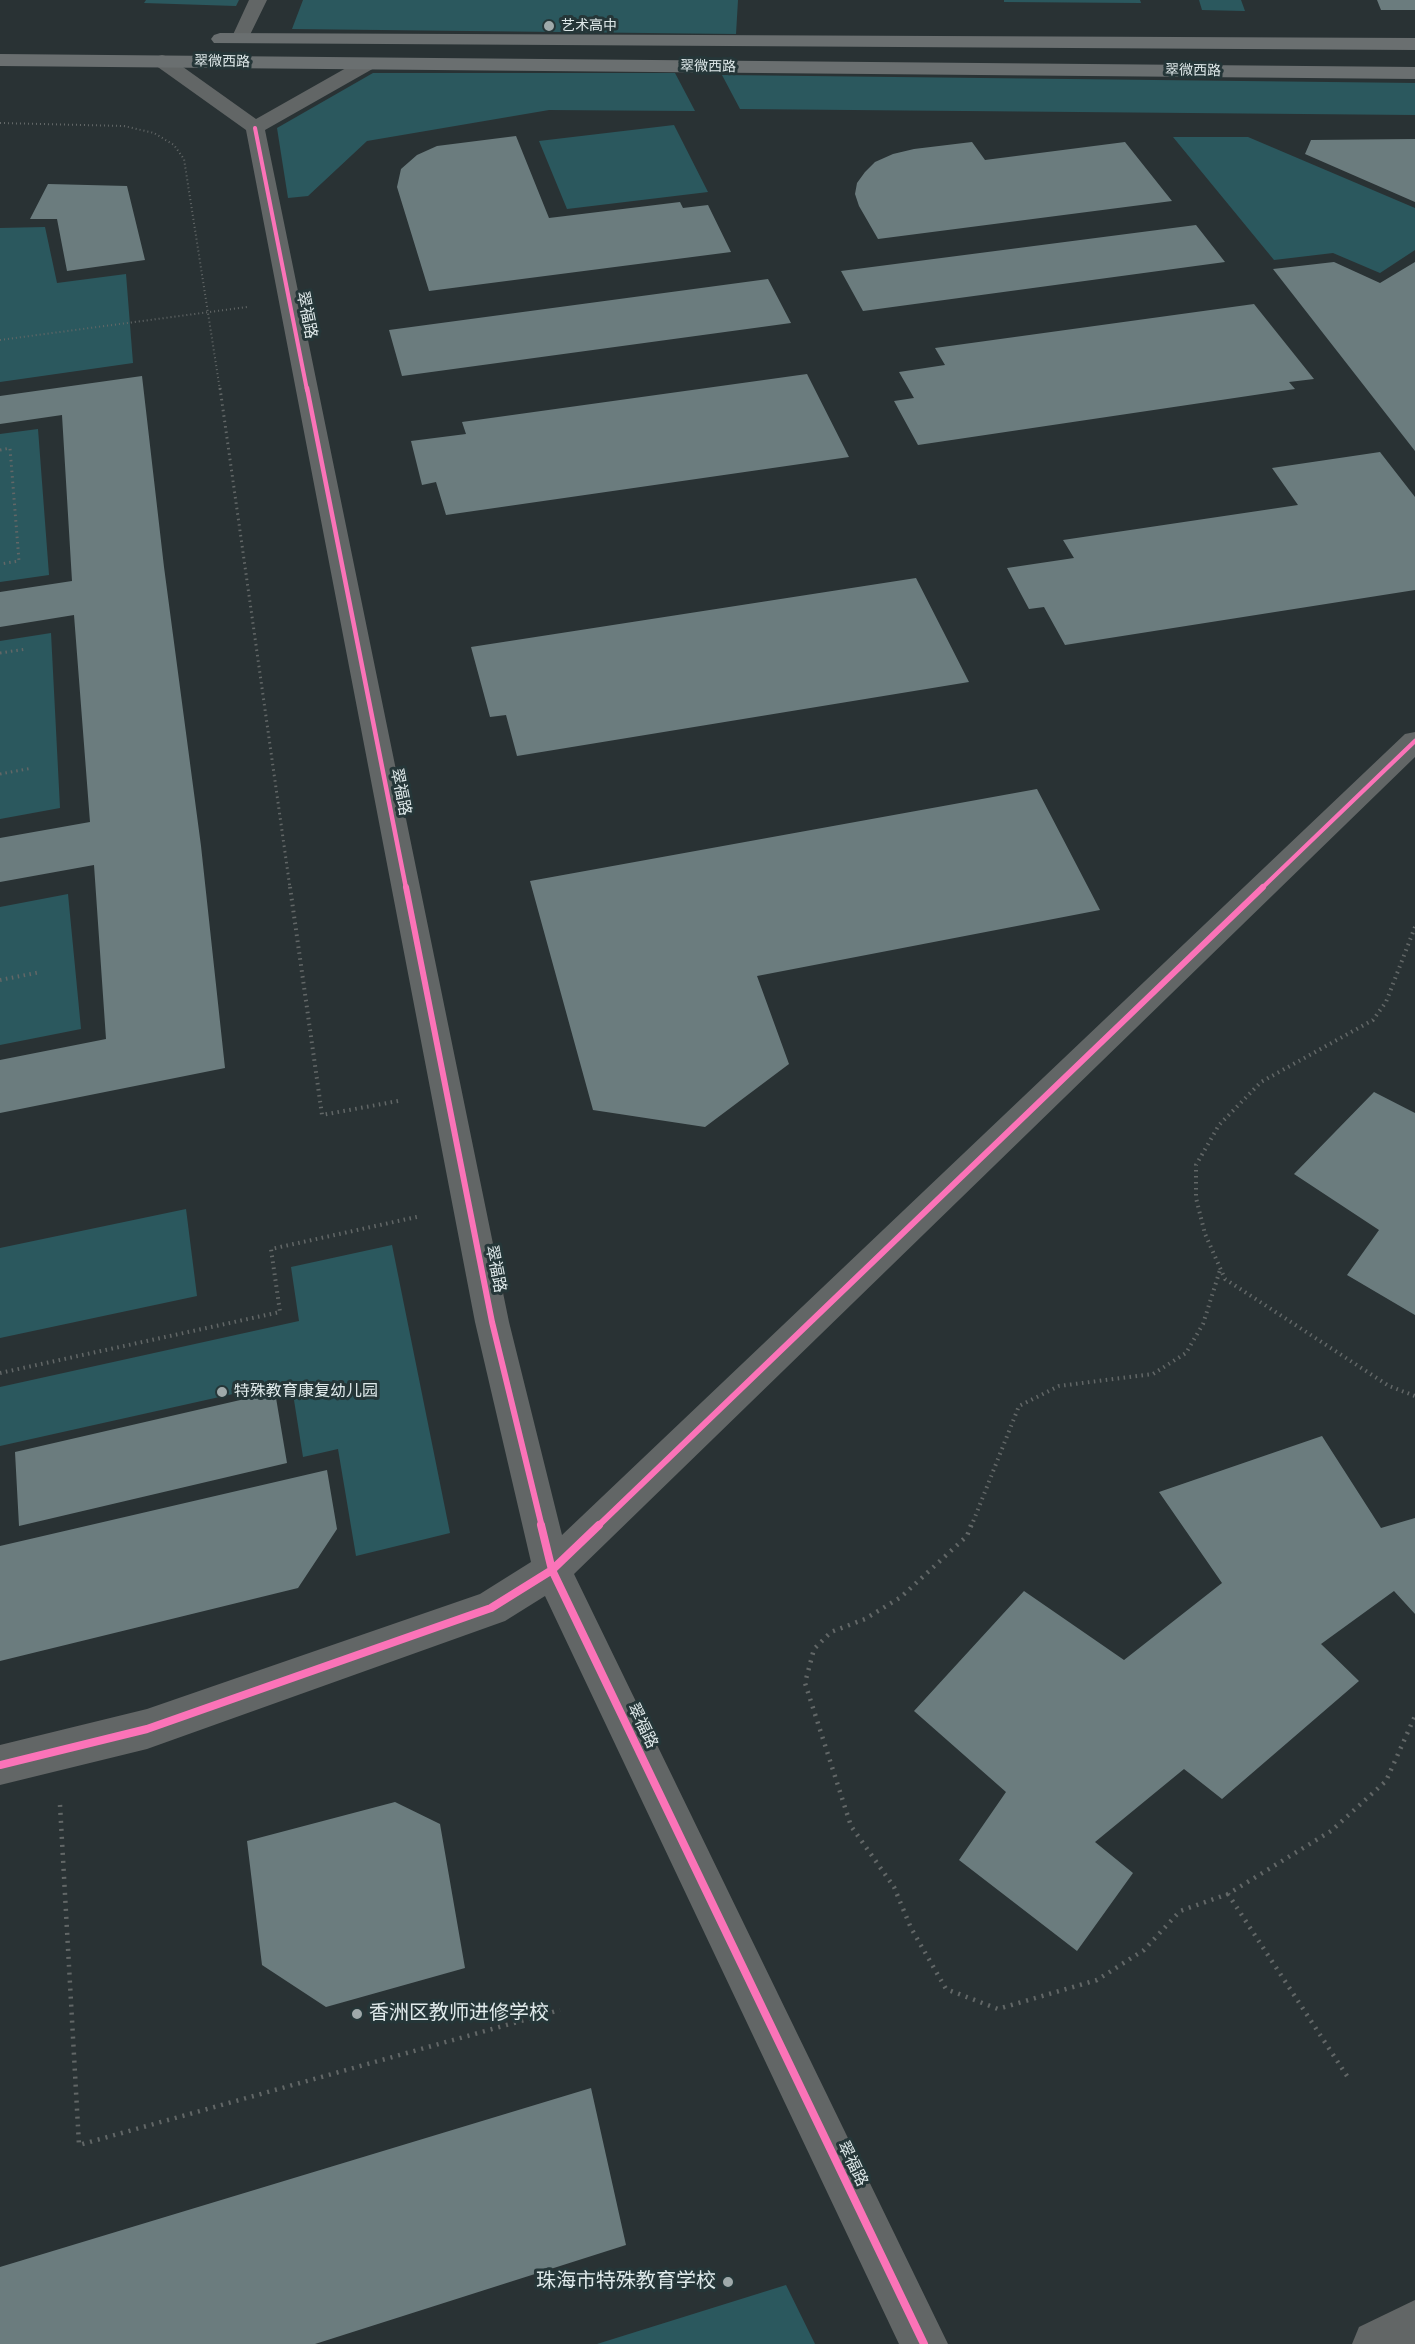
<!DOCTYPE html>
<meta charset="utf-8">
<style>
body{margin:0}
canvas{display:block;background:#293234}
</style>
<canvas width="1415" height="2344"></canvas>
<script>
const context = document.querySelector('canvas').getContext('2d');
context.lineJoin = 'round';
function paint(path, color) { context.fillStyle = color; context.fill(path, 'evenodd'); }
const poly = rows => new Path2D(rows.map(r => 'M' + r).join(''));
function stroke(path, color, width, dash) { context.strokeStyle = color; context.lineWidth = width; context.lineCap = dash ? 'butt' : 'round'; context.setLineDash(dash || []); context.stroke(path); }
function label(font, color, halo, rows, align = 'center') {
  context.font = font + ' "DejaVu Sans","Noto Sans SC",sans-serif'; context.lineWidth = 6; context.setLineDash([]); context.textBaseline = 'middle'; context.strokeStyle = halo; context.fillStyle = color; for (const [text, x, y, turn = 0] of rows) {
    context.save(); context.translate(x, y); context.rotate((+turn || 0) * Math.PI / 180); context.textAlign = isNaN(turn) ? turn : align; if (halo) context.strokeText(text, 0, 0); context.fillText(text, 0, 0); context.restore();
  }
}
paint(poly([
 [146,0,239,0,236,6,144,3],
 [303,0,738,0,736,34,292,29],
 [1004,0,1140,0,1141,3,1004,2],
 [1199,0,1241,0,1245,11,1202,10],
 [373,73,675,73,695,111,549,110,367,141,308,196,288,198,277,128],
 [722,75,1415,83,1415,115,740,109],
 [674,125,708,192,567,209,539,141],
 [1173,137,1248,137,1415,208,1415,250,1380,273,1333,253,1274,260],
 [45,227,57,283,126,274,133,363,0,382,0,228],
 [38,429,49,575,0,582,0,434],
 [51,633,60,808,0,819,0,641],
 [68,894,81,1029,0,1045,0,907],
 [186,1209,197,1296,0,1338,0,1248],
 [392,1245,450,1533,356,1556,338,1449,303,1457,291,1381,0,1446,0,1387,299,1321,291,1267],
 [786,2285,815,2344,597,2344]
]), '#2b585e');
paint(poly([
 [1377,0,1415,0,1415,10,1381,10],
 [516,136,549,218,680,202,683,208,708,205,731,252,429,291,397,187,401,169,417,155,437,146],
 [1415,139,1415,202,1305,154,1311,140],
 [972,142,985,160,1125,142,1172,201,878,239,859,206,855,194,857,183,865,172,875,162,893,154,914,149],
 [48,184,127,186,145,260,67,271,57,219,30,219],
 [1196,225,1225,262,863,311,841,271],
 [1334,262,1380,283,1415,262,1415,451,1273,269],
 [768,279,791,323,402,376,389,330],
 [1254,304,1314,379,1289,382,1295,389,918,445,894,401,914,398,899,372,945,365,935,348],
 [807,374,849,457,446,515,436,482,422,485,411,441,466,434,462,422],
 [142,376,164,567,201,846,225,1068,0,1113,0,1060,106,1039,94,865,0,882,0,838,90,822,74,615,0,627,0,592,72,581,62,415,0,424,0,396],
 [1380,452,1415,497,1415,590,1065,645,1044,607,1029,609,1007,568,1074,558,1063,540,1298,505,1272,468],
 [916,578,969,682,517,756,506,715,490,717,471,647],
 [1037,789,1100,910,757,976,789,1064,705,1127,593,1110,530,881],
 [1374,1092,1415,1113,1415,1315,1347,1275,1379,1230,1294,1174],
 [275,1392,287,1463,19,1526,15,1452],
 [1322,1436,1381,1528,1415,1518,1415,1614,1394,1591,1321,1644,1359,1681,1222,1799,1184,1769,1095,1842,1133,1873,1077,1951,959,1860,1006,1792,914,1711,1024,1591,1124,1660,1222,1583,1159,1492],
 [327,1470,337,1529,298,1588,0,1661,0,1546],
 [395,1802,440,1824,465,1968,326,2007,262,1965,247,1841],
 [591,2088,626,2245,315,2344,0,2344,0,2267]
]), '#6b7c7e');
stroke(poly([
 [0,123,124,126,154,133,174,145,184,159,220,390],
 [0,340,247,307]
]), '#626767', 2, [1, 3]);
stroke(poly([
 [220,388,290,888],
 [0,450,10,448,19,561,0,564],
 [0,653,26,649],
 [0,774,32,768]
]), '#626767', 3, [1.5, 4]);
stroke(poly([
 [290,887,322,1115,398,1101],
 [1415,927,1386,1002,1373,1020,1261,1082,1219,1125,1196,1165,1196,1198,1205,1234,1225,1279,1389,1386,1415,1396],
 [0,980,41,972],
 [0,1373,280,1312,271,1249,421,1216],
 [971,1527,1019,1406,1059,1386,1153,1374,1186,1353,1203,1324,1220,1270]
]), '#626767', 4, [1.5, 4.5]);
stroke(poly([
 [971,1525,967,1536,901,1597,865,1619,831,1632,814,1649,805,1683,851,1826,894,1887,911,1928,946,1989,998,2009,1097,1980,1144,1950,1180,1911,1228,1894],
 [60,1805,79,2145,560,2010],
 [1347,2076,1228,1894,1331,1831,1386,1781,1415,1716]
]), '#626767', 4.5, [2, 6]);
paint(poly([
 [1415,2300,1415,2344,1352,2344,1359,2327,1415,2300]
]), '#626666');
paint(poly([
 [249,0,267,0,246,43,234,43,231,39,249,0],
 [162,55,169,57,256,119,362,59,376,59,378,63,376,67,265,130,509,1322,562,1535,1405,734,1415,732,1415,757,574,1574,948,2344,899,2344,545,1596,505,1621,491,1626,147,1749,0,1785,0,1745,147,1709,480,1594,531,1562,475,1322,246,130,155,65,153,61,155,57,162,55]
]), '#626666');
paint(poly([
 [220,33,1415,38,1415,50,214,43,211,39,214,35,220,33],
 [0,54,1415,67,1415,79,0,66,0,54]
]), '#6a6f70');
stroke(poly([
 [255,128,307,390]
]), '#fb73b8', 4);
stroke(poly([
 [307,388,406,888],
 [1262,888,1415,741]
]), '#fb73b8', 4.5);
stroke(poly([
 [406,887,492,1322,542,1527],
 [597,1527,1263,887]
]), '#fb73b8', 6);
stroke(poly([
 [541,1525,552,1570,924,2344],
 [0,1765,147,1729,491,1608,552,1570,599,1525]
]), '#fb73b8', 8);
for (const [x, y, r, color] of [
 [549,26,6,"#9fa9aa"],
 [222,1392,6,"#9fa9aa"],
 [357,2014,6,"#9fa9aa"],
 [728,2282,6,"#9fa9aa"]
]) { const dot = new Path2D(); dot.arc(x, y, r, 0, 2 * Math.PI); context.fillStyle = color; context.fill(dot); stroke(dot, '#253638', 2); }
label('14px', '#dfe9ea', '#253638', [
 ["艺术高中",561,26]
], 'left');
label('14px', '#dfe9ea', '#253638', [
 ["翠微西路",222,62,1],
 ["翠微西路",708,67,1],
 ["翠微西路",1193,71,1]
]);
label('16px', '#dfe9ea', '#253638', [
 ["翠福路",306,315,79],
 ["翠福路",400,792,79],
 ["翠福路",495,1269,79],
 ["翠福路",642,1726,64],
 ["翠福路",852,2164,64]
]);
label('16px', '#dfe9ea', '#253638', [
 ["特殊教育康复幼儿园",234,1392]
], 'left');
label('20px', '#dfe9ea', '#253638', [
 ["香洲区教师进修学校",369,2014],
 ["珠海市特殊教育学校",716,2282,"right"]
], 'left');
</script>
